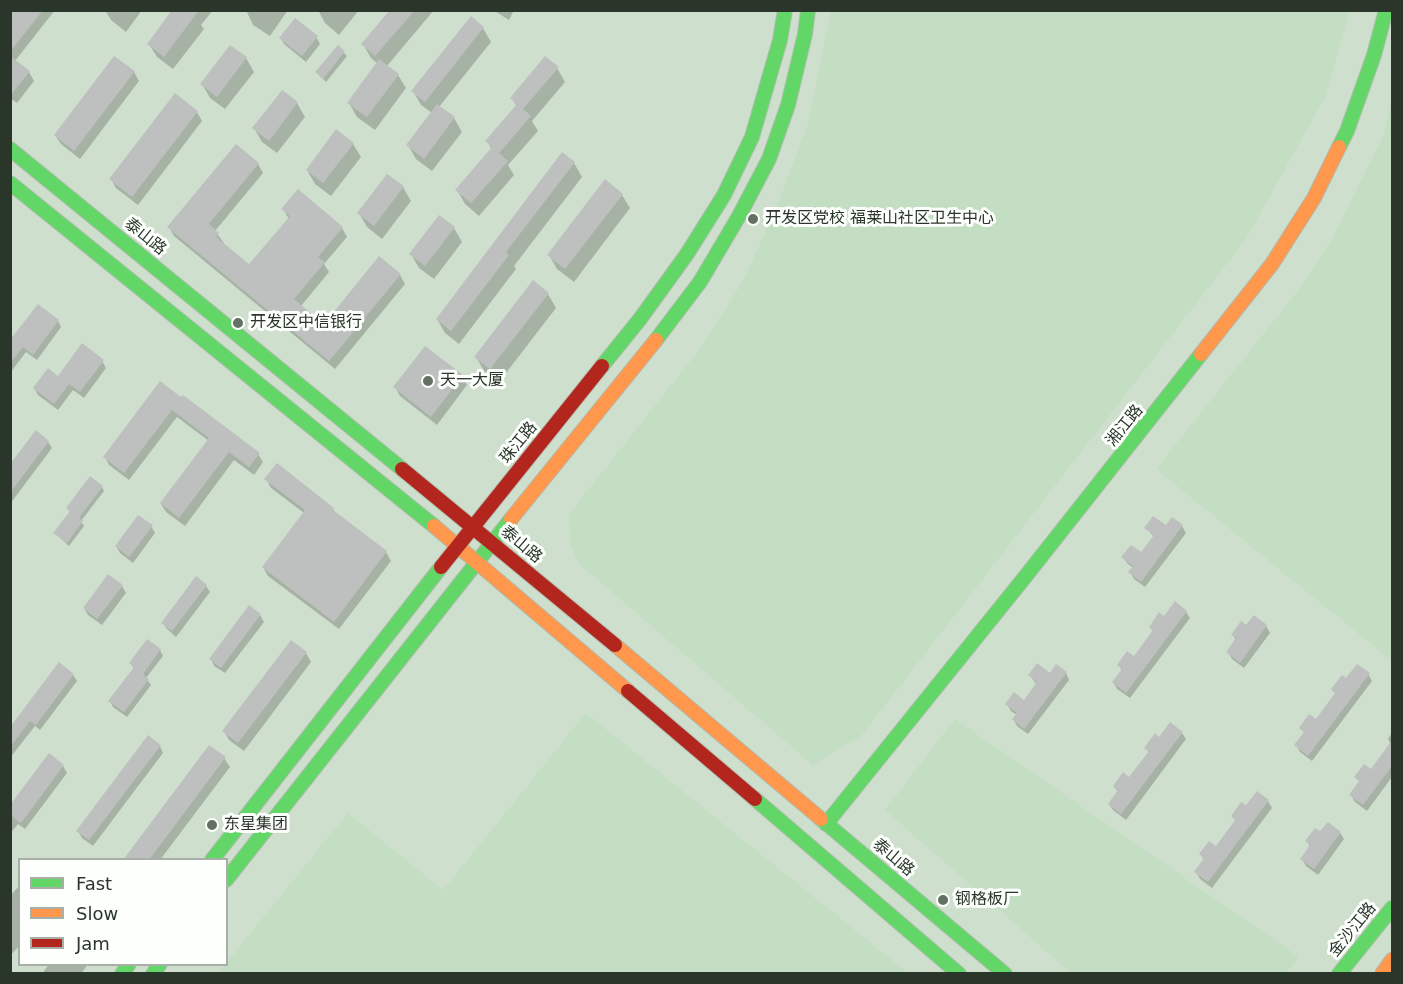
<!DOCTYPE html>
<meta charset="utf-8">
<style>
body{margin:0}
#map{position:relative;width:1403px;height:984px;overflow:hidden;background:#cfdfce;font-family:"DejaVu Sans",sans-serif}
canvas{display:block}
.frame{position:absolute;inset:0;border:12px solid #2b362a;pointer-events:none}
.legend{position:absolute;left:18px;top:858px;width:210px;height:108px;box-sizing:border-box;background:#fcfffb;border:2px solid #a8afa7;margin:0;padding:8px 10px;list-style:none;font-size:18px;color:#2b362a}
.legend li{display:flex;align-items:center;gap:12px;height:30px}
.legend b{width:30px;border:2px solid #a8afa7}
</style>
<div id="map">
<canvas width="1403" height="984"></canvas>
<div class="frame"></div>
<ul class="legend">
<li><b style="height:8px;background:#63d668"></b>Fast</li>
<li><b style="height:8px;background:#ff974d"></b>Slow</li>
<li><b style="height:8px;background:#b3261e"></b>Jam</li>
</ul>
</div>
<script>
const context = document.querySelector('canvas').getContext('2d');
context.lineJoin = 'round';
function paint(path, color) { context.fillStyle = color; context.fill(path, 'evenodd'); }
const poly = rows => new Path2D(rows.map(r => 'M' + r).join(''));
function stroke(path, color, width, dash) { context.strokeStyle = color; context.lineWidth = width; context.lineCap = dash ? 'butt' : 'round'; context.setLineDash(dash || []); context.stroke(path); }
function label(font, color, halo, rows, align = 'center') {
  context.font = font + ' "DejaVu Sans","Noto Sans SC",sans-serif'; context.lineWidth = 6; context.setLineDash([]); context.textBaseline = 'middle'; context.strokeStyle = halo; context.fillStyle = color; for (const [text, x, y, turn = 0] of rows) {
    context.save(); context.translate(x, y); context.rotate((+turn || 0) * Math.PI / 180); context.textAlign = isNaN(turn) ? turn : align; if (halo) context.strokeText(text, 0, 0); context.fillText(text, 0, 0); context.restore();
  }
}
paint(poly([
 [831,11,1350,11,1326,95,1246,239,862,735,813,765,579,564,571,546,569,514,702,346,744,279,779,201,808,123],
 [1392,99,1392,661,1156,469,1301,287,1333,237,1384,134],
 [586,713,908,973,218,973,348,813,443,890],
 [955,719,1299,957,1286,973,1071,973,885,810]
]), '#c4dec3');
paint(poly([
 [10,10,55,10,15,61,29,72,34,81,17,103,10,98],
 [105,10,142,10,126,32,111,20],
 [174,10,213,10,201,25,204,29,173,69,157,57,149,44],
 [246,10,288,10,270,36,253,25],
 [318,10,359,10,339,35,325,23],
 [392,10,434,10,387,66,398,75,406,88,375,130,357,117,349,103,378,64,371,58,363,44],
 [493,10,514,10,509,20],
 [483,28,491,42,439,107,454,118,462,132,432,171,416,159,408,145,432,113,421,105,413,91],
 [316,37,320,44,306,62,284,44,281,38],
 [338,47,347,56,326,82,317,73],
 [246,58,254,72,225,109,210,98,202,84],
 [557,68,565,82,532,121,538,131,508,165,514,175,479,216,465,204,457,190,492,150,487,141,517,107,512,98],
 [134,72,139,81,80,159,61,144,55,135],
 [297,103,305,117,277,153,262,142,254,128],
 [197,112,202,121,138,205,116,188,111,179],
 [353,144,361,157,331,196,315,184,307,170],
 [236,146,258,164,263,173,215,231,224,243,222,244,249,267,289,219,283,209,342,228,347,237,324,264,329,272,301,306,324,326,400,275,405,284,335,369,174,236,169,227],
 [562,154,574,163,582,177,514,266,516,269,459,344,445,333,437,319],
 [403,187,411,201,382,239,367,227,359,213],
 [622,195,630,208,574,282,557,269,549,255],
 [454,228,462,242,434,279,419,268,411,254],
 [548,294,556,308,499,382,484,371,476,357],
 [38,306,58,321,61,327,37,360,26,352,10,373,10,340],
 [102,361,106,368,84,398,73,390,58,410,38,395,34,388],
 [462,376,467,385,437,425,400,396,395,387],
 [160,383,258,454,263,462,254,475,234,460,185,526,166,512,161,504,209,441,177,417,129,480,109,465,105,457],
 [48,442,52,448,10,504,10,467],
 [266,479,333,509,336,514,386,552,391,561,339,629,268,576,263,567,304,513,271,488],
 [102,487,104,491,81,521,84,526,69,546,55,533,70,513,68,508],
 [151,526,155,533,133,563,120,553,116,546],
 [1182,526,1186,533,1145,587,1134,579,1130,572,1133,568,1127,563,1123,557,1141,554,1154,537,1146,528],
 [122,586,126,593,102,625,88,615,84,608],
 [206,586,210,592,176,637,167,629,163,623],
 [1186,612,1190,618,1130,698,1117,689,1114,683,1122,671,1119,665,1134,658,1153,632,1150,627,1164,618],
 [260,615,264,622,225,673,214,666,211,659],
 [1254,617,1266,626,1270,633,1244,668,1232,659,1228,652,1236,641,1233,635,1246,627],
 [160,650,163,656,146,678,151,685,127,717,113,707,110,701,134,669,131,663],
 [306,653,311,662,244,751,229,740,224,731],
 [1066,673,1069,680,1028,734,1017,726,1014,720,1017,715,1011,711,1007,704,1025,702,1037,685,1030,675],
 [1368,674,1372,681,1312,761,1300,752,1296,745,1305,734,1301,728,1316,721,1336,695,1332,689],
 [73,675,77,681,40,730,35,726,10,758,10,724,13,726],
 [1182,733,1186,739,1126,820,1113,810,1109,804,1118,792,1114,786,1130,779,1149,753,1146,748,1160,739],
 [1392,733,1392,777,1367,811,1355,802,1351,795,1360,783,1356,777,1371,771,1391,745,1388,739],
 [160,746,163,753,93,846,82,838,78,831],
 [49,756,63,766,67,773,25,829,18,824,10,834,10,807],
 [224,758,230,767,160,860,125,860],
 [1257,793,1268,801,1272,808,1212,888,1200,879,1196,872,1204,861,1201,854,1216,848,1236,822,1233,816,1246,807],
 [1321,833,1340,833,1344,839,1318,875,1306,866,1302,859,1310,847,1307,841],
 [20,885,20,945,10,956,10,896],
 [49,964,88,964,81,974,42,974]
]), '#0003');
paint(poly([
 [10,10,43,10,10,52],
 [172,10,199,10,164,57,147,44],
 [390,10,415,10,375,56,361,44],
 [471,16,484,27,425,102,411,91],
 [295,18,318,36,302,56,279,38],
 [230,45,247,57,217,97,200,84],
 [338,45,345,51,323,79,315,72],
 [10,56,30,71,10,96],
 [114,56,135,71,74,151,54,135],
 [545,56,559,67,523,109,531,116,499,153,508,161,471,203,455,190,492,147,485,141,517,104,510,98],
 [379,59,399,74,367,117,347,103],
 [282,90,298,102,269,141,252,128],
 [175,93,198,111,132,197,109,179],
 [437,104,455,117,424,159,406,145],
 [336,129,354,143,323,183,306,170],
 [236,144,259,163,209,224,219,233,216,237,249,264,290,216,281,209,298,189,343,227,318,257,325,262,294,299,324,324,379,256,401,274,329,361,167,227],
 [562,152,575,162,506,252,509,255,451,331,436,319],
 [387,174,404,186,374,226,357,213],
 [605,179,623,194,565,269,547,255],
 [439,215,455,227,425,266,409,254],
 [533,280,549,293,490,369,474,357],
 [38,304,59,320,33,355,23,347,10,363,10,340],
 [82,343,104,360,80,392,69,384,54,404,33,388,48,368,58,376],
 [425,346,463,375,431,417,393,387],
 [160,381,181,397,183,395,260,453,249,467,229,452,179,518,160,503,209,438,172,410,124,473,103,457],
 [36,430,49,441,10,493,10,464],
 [277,463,334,508,333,510,387,551,334,622,262,567,305,510,264,479],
 [90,476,103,486,79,518,83,521,67,543,53,533,70,511,66,508],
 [138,515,153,525,129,557,115,546],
 [1153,516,1166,525,1172,517,1183,525,1141,582,1128,572,1133,566,1121,557,1131,545,1141,552,1154,535,1144,528],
 [108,574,123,585,97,619,83,608],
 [196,576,207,585,172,631,161,623],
 [1175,601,1187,611,1126,693,1112,682,1122,669,1117,665,1127,651,1134,656,1153,630,1149,627,1159,612,1164,616],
 [249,605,261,614,221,668,209,659],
 [1254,615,1267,625,1240,663,1226,652,1236,638,1231,635,1241,621,1246,625],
 [147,639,161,649,143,674,149,679,124,712,108,701,134,667,129,663],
 [291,640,307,652,238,743,222,731],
 [59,662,74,674,36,725,30,721,10,747,10,727],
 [1037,663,1050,673,1056,664,1067,672,1024,729,1012,719,1017,713,1005,704,1014,692,1024,700,1037,682,1028,675],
 [1357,664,1370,673,1308,756,1294,745,1304,732,1299,728,1309,714,1316,719,1335,693,1331,689,1342,675,1346,678],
 [1170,722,1183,732,1121,814,1108,804,1118,790,1113,786,1123,772,1129,777,1149,751,1144,748,1155,733,1159,737],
 [148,735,161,745,89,840,76,831],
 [1392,740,1392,766,1363,805,1349,795,1359,781,1354,777,1364,764,1371,769],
 [209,745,226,757,149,860,123,860],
 [49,753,64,765,21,823,10,815,10,805],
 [1257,791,1269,800,1208,882,1194,872,1204,858,1199,854,1209,841,1216,846,1235,820,1231,816,1241,802,1246,805],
 [1328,822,1341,832,1314,869,1300,859,1310,845,1305,841,1315,828,1320,831]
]), '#bec0bf');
const fast = poly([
 [1339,147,1347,131,1374,55,1386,10],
 [10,149,402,469],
 [10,183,434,526],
 [656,340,700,282,739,216,769,159,788,105,805,34,808,10],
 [602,366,640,319,687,254,724,195,752,137,780,40,785,10],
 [755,799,959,974],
 [821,819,1005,974],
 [826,824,1025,577,1201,354],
 [212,860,441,567],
 [226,880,511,519],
 [122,974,129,964],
 [153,974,160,964],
 [1339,974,1392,908]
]);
const slow = poly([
 [1201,354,1272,264,1314,198,1339,147],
 [511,519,656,340],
 [434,526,628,691],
 [615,645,821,819],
 [1382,974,1392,960]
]);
const jam = poly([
 [402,469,615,645],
 [441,567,602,366],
 [628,691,755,799]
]);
stroke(fast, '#b0bcaf', 16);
stroke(slow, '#b0bcaf', 16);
stroke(jam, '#b0bcaf', 16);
stroke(fast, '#63d668', 14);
stroke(slow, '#ff974d', 14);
stroke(jam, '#b3261e', 14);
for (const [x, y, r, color] of [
 [753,219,6,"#647163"],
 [238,323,6,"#647163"],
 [428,381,6,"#647163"],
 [212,825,6,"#647163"],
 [943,900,6,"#647163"]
]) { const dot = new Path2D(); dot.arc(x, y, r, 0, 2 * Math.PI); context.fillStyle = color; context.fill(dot); stroke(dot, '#fcfffb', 2); }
label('16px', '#2b362a', '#fcfffb', [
 ["开发区党校 福莱山社区卫生中心",765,219],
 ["开发区中信银行",250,323],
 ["天一大厦",440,381],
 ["东星集团",224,825],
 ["钢格板厂",955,900]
], 'left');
label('16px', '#2b362a', '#fcfffb', [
 ["泰山路",145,237,39],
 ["湘江路",1125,426,-51],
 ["珠江路",519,443,-51],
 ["泰山路",521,545,40],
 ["泰山路",893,858,40],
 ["金沙江路",1353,930,-51]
]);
</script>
